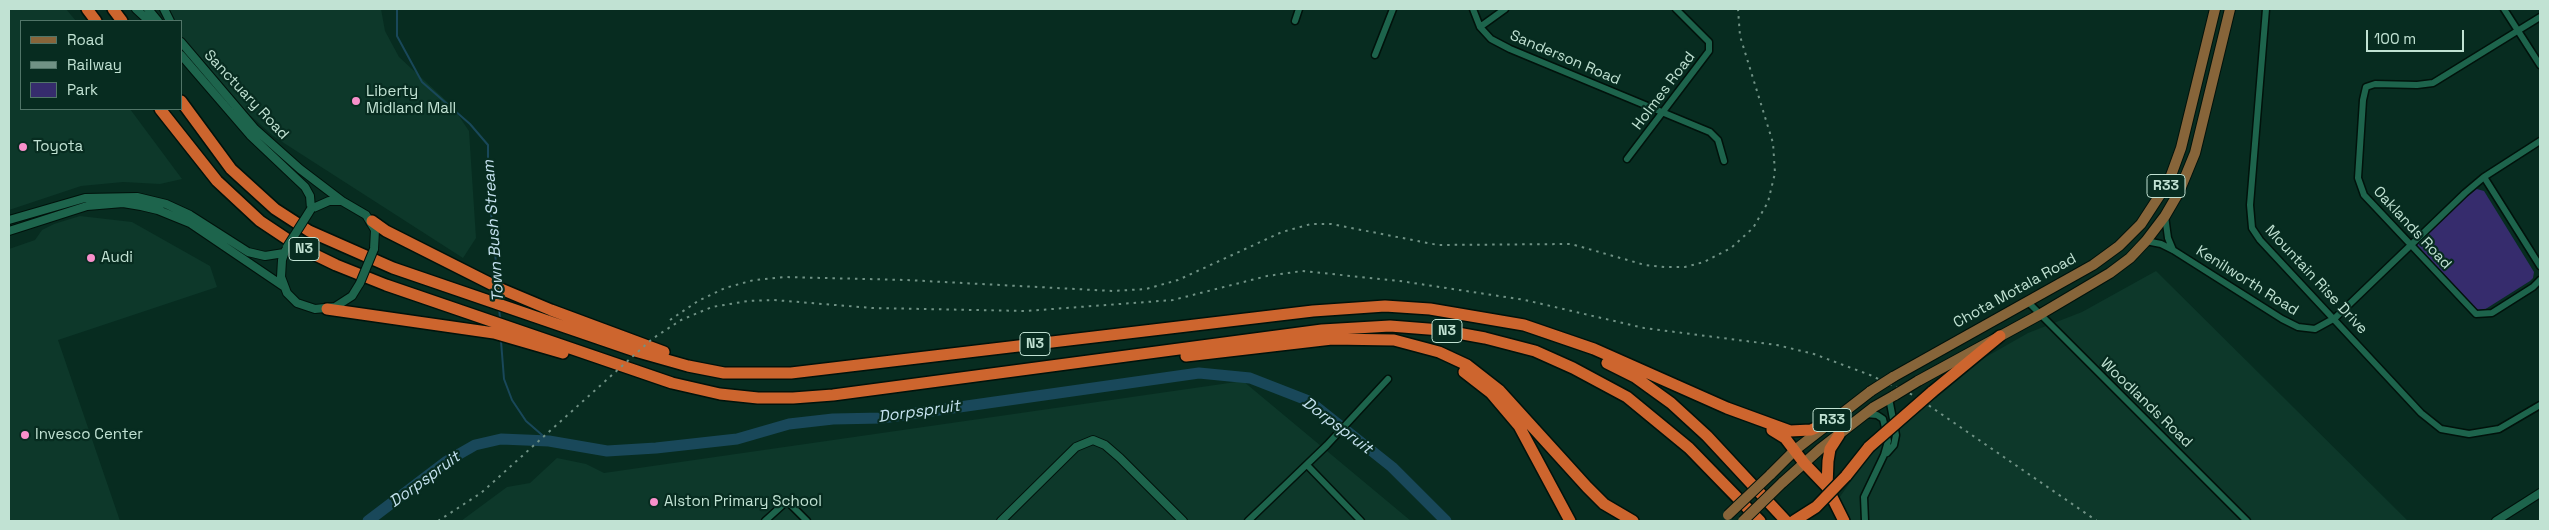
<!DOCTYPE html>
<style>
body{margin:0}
#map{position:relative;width:2549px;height:530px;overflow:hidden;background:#072c20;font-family:"Space Grotesk",sans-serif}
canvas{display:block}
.frame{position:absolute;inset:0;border:10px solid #c1e2d3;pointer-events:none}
.legend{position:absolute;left:20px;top:20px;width:162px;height:90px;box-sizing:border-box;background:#072c20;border:1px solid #517568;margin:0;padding:6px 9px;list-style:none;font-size:15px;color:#c1e2d3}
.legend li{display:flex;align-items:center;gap:10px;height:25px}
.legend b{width:25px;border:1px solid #517568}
.scale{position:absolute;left:2366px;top:30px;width:98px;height:22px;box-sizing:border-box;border:2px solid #c1e2d3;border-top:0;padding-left:6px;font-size:15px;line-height:18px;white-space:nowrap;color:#c1e2d3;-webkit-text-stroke:4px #072c20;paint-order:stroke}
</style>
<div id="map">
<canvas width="2549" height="530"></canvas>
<div class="frame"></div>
<ul class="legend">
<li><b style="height:6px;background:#87653a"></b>Road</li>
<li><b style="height:6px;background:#709285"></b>Railway</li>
<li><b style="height:14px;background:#362c6d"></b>Park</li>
</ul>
<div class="scale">100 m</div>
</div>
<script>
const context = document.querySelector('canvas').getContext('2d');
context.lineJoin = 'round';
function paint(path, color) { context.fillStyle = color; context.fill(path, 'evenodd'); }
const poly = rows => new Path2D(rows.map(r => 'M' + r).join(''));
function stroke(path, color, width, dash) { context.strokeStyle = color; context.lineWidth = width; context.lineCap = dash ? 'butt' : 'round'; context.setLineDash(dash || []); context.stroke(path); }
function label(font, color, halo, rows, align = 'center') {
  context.font = font + ' "Space Grotesk",sans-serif'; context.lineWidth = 4.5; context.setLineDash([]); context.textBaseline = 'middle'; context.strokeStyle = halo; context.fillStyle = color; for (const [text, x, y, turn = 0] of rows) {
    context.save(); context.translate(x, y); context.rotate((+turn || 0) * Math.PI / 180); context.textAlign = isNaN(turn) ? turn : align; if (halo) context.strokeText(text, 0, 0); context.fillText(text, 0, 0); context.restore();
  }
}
paint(poly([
 [9,9,66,9,76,21,21,21,21,109,130,109,182,179,160,184,123,182,81,186,9,210],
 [168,9,381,9,385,31,399,57,452,106,469,131,476,238,463,258,273,136,241,107,186,45,181,35,181,21,174,21],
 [80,216,132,222,210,266,217,287,58,340,120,521,9,521,9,249,35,240,42,230,54,224],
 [2156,271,2408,521,1844,521,1839,498,1874,449,1970,366,2028,333,2082,312],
 [1243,381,1411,521,461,521,507,487,530,483,557,458,586,464,604,473]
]), '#0d382a');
paint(poly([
 [2473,188,2484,191,2534,272,2533,278,2530,281,2484,310,2476,312,2415,248,2416,245]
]), '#362c6d');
stroke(poly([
 [397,9,397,36,422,82,470,124,488,145,488,182,498,283],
 [499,308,500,318],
 [501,341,504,379,512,400,526,421,549,441]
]), '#19485a', 2);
stroke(poly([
 [368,521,447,461,475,445,501,439,549,441,607,451,656,448,737,439,789,424,833,419,882,418,1199,373,1250,378,1309,401,1392,467,1446,521]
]), '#19485a', 11);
const minor = poly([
 [1473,9,1480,27,1491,39,1510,49,1710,132,1718,140,1724,161],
 [2266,9,2250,205,2252,228,2260,240,2421,413,2441,429,2469,434,2499,429,2540,405],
 [2504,9,2540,65],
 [2540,17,2433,83,2417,85,2375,84,2366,87,2363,100,2358,178,2364,195,2476,314,2492,313,2533,287,2540,280],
 [1295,21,1299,9],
 [1480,27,1505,9],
 [1375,55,1393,9],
 [1627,159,1709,51,1709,42,1676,9],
 [2484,177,2540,266],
 [2165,216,2168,238,2173,250],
 [2146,241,2161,244,2173,250,2282,319,2298,327,2315,329,2335,318,2465,193,2484,177,2540,141],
 [2028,302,2247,521],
 [1887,453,1894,445,1896,435,1889,398],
 [1307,465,1361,521],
 [765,521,787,501,807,521],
 [1248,521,1327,445,1388,379],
 [1865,521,1864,497,1884,455,1888,441,1883,419,1877,415,1866,414]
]);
const tertiary = poly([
 [136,9,149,21],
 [148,9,158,21],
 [164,9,170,21],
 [181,42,255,129,300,169,342,201],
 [181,55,250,135,305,187,310,196,311,209,329,201,342,201,366,215,375,230,374,249],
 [9,220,85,198,137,197,166,204,190,215,248,252,265,256,284,253],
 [9,231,87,206,123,203,141,206,158,210,190,223,283,286],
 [285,251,282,260,281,277,287,293,297,303,315,309,335,307,352,296,360,283],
 [1001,521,1076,447,1093,440,1105,445,1120,458,1183,521],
 [2496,521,2540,493]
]);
const primary = poly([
 [1893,377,2093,265,2119,246,2141,224,2169,181,2181,148,2215,9],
 [1918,381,2039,315,2110,273,2130,258,2146,241,2165,216,2179,192,2195,153,2230,9],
 [1770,475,1795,450,1871,391],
 [1782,483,1820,449,1874,407,1895,395]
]);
const motorway = poly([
 [87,9,96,21],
 [113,9,122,21],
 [181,101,231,169,275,209,309,231,393,268,635,351,688,366,724,373,791,373,1313,311,1385,306,1430,309,1524,325,1594,349,1727,408,1790,431,1811,430,1829,422],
 [160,109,217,181,260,221,299,247,336,265,386,285,672,383,720,394,758,398,793,398,833,395,1322,330,1390,326,1441,330,1485,338,1535,351,1573,368,1627,397,1689,448,1760,521],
 [372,221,386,231,501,289,551,310,664,352],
 [327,309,494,333,563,353],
 [1186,356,1332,339,1394,340,1439,352,1467,365,1499,390,1587,487,1604,504,1633,521],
 [1607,363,1635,377,1671,403,1707,436,1786,521],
 [1464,372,1491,393,1519,426,1570,521],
 [1932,392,2000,336],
 [1772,430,1785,438,1804,463,1827,487],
 [1839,435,1830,449,1828,461,1827,487,1844,521],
 [1846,476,1869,447]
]);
stroke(minor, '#01120b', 9);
stroke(tertiary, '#01120b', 10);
stroke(primary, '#01120b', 12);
stroke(motorway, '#01120b', 14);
stroke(minor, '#1d644c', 6);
stroke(tertiary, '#1d644c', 8);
stroke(primary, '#87653a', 10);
stroke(motorway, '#cd652e', 11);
stroke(poly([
 [670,320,698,301,725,288,754,280,784,277,906,280,1113,291,1146,289,1178,280,1282,232,1311,224,1331,224,1438,245,1571,244,1645,265,1665,267,1685,267,1704,262,1731,248,1753,228,1768,202,1775,173,1773,143,1740,36,1738,9],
 [438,521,481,493,652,339,681,320,712,307,748,301,774,300,872,308,1026,311,1173,300,1267,276,1302,271,1400,281,1525,300,1644,328,1777,345,1814,354,1870,375,1915,396,2097,521]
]), '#709285', 2, [2.5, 5]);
const tertiaryBridge = poly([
 [287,247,311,209],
 [360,283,374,249]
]);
const primaryBridge = poly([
 [1871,391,1893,377],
 [1895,395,1918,381],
 [1728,515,1770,475],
 [1743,521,1782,483]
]);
const motorwayBridge = poly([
 [1869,447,1932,392],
 [1794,521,1816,507,1846,476]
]);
stroke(tertiaryBridge, '#01120b', 10, []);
stroke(primaryBridge, '#01120b', 12, []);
stroke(motorwayBridge, '#01120b', 14, []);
stroke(tertiaryBridge, '#1d644c', 8);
stroke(primaryBridge, '#87653a', 10);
stroke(motorwayBridge, '#cd652e', 11);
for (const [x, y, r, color] of [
 [356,101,5,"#f890cb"],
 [23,147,5,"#f890cb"],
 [91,258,5,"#f890cb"],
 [25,435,5,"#f890cb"],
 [654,502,5,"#f890cb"]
]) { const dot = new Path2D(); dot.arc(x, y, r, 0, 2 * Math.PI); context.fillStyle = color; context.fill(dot); stroke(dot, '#072c20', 2); }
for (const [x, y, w] of [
 [2166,186,38],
 [304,249,30],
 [1447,331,30],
 [1035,344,30],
 [1832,420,38]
]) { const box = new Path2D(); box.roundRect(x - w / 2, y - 11.5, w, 23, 4); context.fillStyle = '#072c20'; context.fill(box); stroke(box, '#c1e2d3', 1); }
label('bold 14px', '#c1e2d3', null, [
 ["R33",2166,186],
 ["N3",304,249],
 ["N3",1447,331],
 ["N3",1035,344],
 ["R33",1832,420]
]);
label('15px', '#c1e2d3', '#072c20', [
 ["Sanderson Road",1565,58,23],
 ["Holmes Road",1664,91,-53],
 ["Sanctuary Road",246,95,47],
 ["Oaklands Road",2412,228,47],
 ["Mountain Rise Drive",2316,280,47],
 ["Kenilworth Road",2247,281,32],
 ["Chota Motala Road",2015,291,-29],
 ["Woodlands Road",2146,403,44]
]);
label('15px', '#c1e2d3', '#072c20', [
 ["Liberty",366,92],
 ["Midland Mall",366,109],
 ["Toyota",33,147],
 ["Audi",101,258],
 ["Invesco Center",35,435],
 ["Alston Primary School",664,502]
], 'left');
label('italic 16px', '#c5e2ef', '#072c20', [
 ["Town Bush Stream",494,231,-94],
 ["Dorpspruit",919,412,-8],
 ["Dorpspruit",1337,426,37],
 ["Dorpspruit",425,480,-36]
]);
</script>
